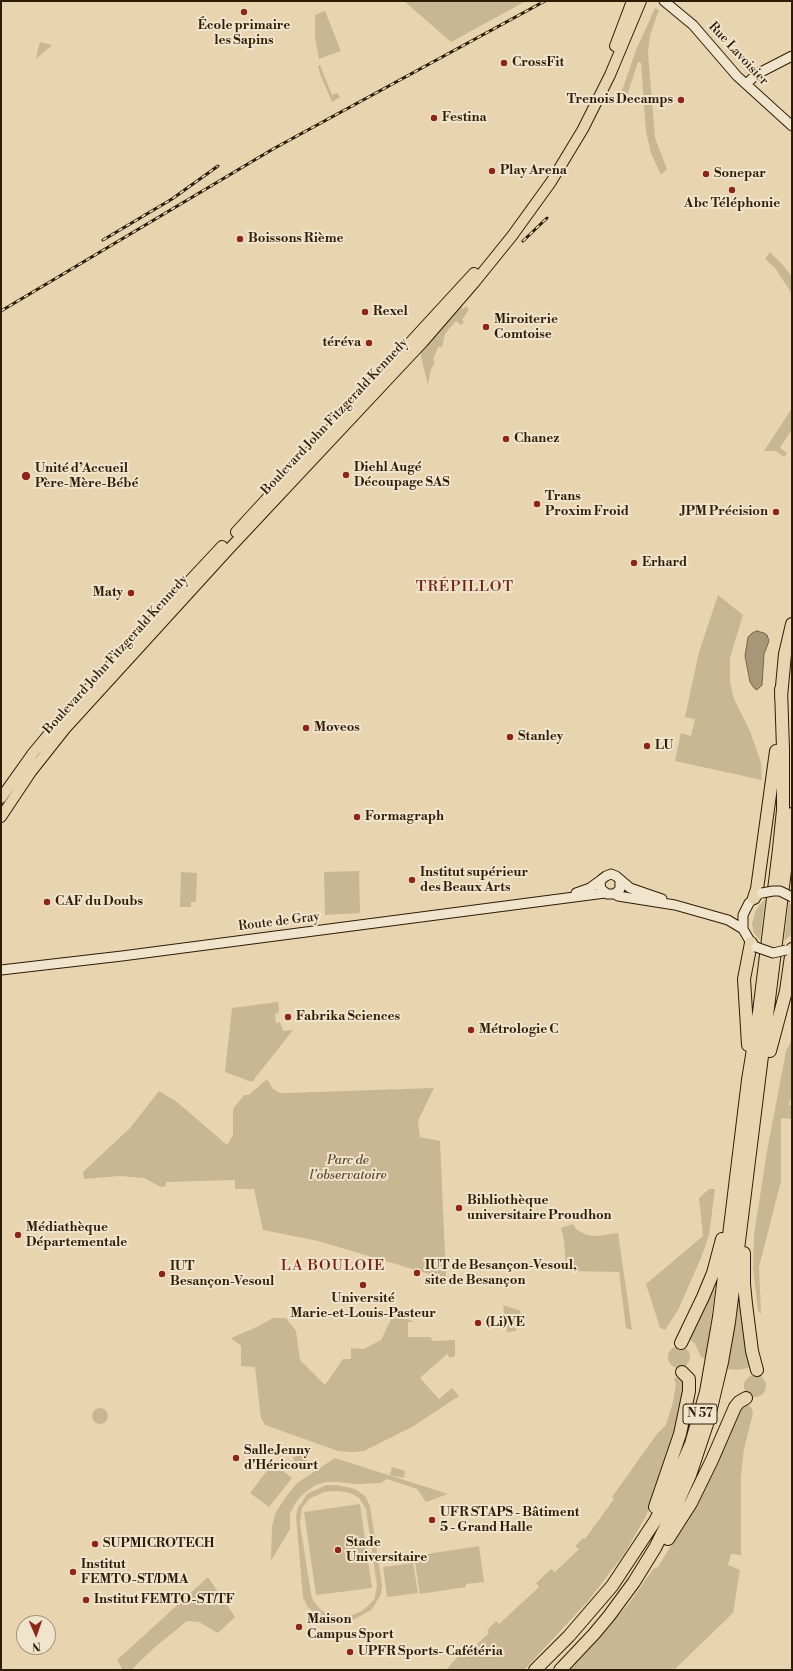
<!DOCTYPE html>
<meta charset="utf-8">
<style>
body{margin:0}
#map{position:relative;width:793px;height:1671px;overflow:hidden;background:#e8d5b0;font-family:"Libre Bodoni",serif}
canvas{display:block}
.frame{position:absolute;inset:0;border:2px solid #2f1c05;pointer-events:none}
.north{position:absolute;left:16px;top:1615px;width:40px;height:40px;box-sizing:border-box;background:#f0e4cc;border:1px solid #a3947c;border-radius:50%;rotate:178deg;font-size:11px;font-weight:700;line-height:16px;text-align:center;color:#2f1c05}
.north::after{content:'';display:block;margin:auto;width:14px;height:18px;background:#8f2418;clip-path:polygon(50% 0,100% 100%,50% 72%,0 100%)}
</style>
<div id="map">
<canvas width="793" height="1671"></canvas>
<div class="frame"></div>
<div class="north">N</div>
</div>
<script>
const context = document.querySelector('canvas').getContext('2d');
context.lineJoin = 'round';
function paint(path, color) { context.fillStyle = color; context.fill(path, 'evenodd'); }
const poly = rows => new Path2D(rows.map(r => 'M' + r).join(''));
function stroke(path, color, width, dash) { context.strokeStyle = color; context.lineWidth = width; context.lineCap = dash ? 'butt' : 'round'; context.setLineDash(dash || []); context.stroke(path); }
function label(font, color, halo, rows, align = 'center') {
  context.font = font + ' "Libre Bodoni",serif'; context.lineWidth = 4; context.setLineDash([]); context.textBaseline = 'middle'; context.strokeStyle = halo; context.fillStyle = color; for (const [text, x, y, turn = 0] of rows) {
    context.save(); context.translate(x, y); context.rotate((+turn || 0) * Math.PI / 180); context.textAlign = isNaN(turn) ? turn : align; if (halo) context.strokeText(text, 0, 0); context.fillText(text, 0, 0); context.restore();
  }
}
paint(poly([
 [404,1,526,1,451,42],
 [655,8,659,10,650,35,648,53,655,138,667,169,661,175,651,153,646,132,641,63,638,62,624,105,618,102,636,50],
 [325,11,341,51,319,59,315,37,315,15],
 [40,42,52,45,36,59,38,49],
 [320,65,332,95,337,93,340,97,332,102,320,74,318,66],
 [770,252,783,265,792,277,792,294,775,268,765,259],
 [466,306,469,309,462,320,464,322,461,325,456,321,445,334,442,347,438,347,433,360,435,362,431,369,428,385,421,357,421,351,461,307,463,309],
 [792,408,792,429,780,448,787,453,784,457,776,451,764,451],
 [718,595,743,615,730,658,730,682,734,699,750,731,761,763,762,780,675,761,681,733,691,736,695,719,685,717,699,652],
 [359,871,360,913,325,915,324,872],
 [181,872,197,873,196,902,191,902,191,907,180,907],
 [765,899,760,940,754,933,752,924,756,910],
 [789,901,792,908,792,934,784,941],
 [278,1002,279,1010,278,1013,275,1014,276,1023,280,1022,283,1031,293,1030,252,1082,225,1072,232,1008],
 [792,1039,792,1097,788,1105,792,1105,792,1119,781,1118,781,1181,759,1267,761,1314,758,1311,753,1268,754,1235,767,1151,786,1051],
 [267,1079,273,1089,280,1093,287,1093,434,1088,418,1121,420,1137,440,1141,446,1279,318,1241,263,1230,254,1189,235,1189,235,1180,166,1182,166,1186,161,1187,144,1178,119,1176,84,1179,83,1172,130,1128,159,1091,177,1102,227,1145,233,1135,233,1109,244,1095,249,1095],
 [709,1189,715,1189,709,1235,701,1258,678,1310,665,1330,660,1328,646,1284,703,1236,699,1198],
 [573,1224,577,1230,587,1235,597,1236,618,1233,632,1330,626,1328,619,1272,566,1271,564,1240,561,1228],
 [712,1290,715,1290,706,1359,701,1357,695,1344,690,1340],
 [742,1298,750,1365,748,1368,738,1370,727,1369,737,1305],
 [503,1305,521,1311,516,1331,507,1332],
 [394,1313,414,1322,408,1322,408,1337,431,1337,432,1341,455,1340,455,1356,450,1358,447,1354,420,1378,439,1399,452,1388,459,1396,412,1427,364,1451,352,1452,338,1451,265,1425,261,1418,255,1367,241,1366,241,1346,231,1338,257,1327,273,1318,286,1318,296,1331,300,1360,325,1385,343,1359,351,1359,351,1348,364,1349,381,1340],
 '668 1357a11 11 0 1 1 22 0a11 11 0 1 1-22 0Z',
 '744 1386a11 11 0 1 1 22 0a11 11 0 1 1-22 0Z',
 [679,1377,685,1382,678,1425,656,1493,646,1516,624,1554,589,1600,524,1670,446,1670,462,1652,465,1655,489,1633,487,1630,496,1621,499,1624,539,1587,536,1583,551,1569,555,1572,579,1549,575,1546,583,1538,585,1539,614,1499,612,1497,657,1434,666,1425,673,1402,676,1384,674,1380,675,1378],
 [747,1404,751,1407,753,1413,744,1449,741,1475,741,1555,731,1554,728,1565,740,1570,733,1613,674,1670,569,1670,627,1606,654,1568,658,1567,700,1497,739,1407],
 '92 1416a8 8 0 1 1 16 0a8 8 0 1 1-16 0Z',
 [305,1454,308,1466,296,1469,293,1457],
 [335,1458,448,1494,426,1502,417,1489,387,1479,381,1483,357,1484,337,1482,326,1482,316,1485,303,1494,296,1502,290,1513,290,1529,271,1561,272,1526,276,1512,285,1498,297,1483],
 [273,1463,292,1478,269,1507,250,1493],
 [392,1467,405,1471,404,1478,390,1475],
 [326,1485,337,1485,355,1489,365,1496,370,1506,382,1585,381,1594,374,1606,371,1610,353,1620,329,1621,319,1617,307,1606,303,1597,296,1516,298,1508,307,1494],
 [335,1491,345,1492,353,1494,359,1498,366,1509,377,1586,374,1600,370,1604,362,1611,350,1616,341,1616,326,1613,321,1610,313,1601,311,1594,300,1524,302,1508,309,1499,324,1492],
 [360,1504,372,1588,316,1595,304,1512],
 [479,1546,484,1582,466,1584,466,1587,420,1594,414,1556],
 [413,1563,418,1593,387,1597,383,1567],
 [208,1577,235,1617,218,1633,199,1622,187,1621,155,1647,131,1670,123,1670,117,1660]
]), '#c9b693');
const water = poly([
 [757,631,764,633,767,635,769,641,764,654,762,685,757,690,754,688,750,682,745,656,748,637,752,633,757,631]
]);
paint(water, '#a99676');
stroke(water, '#786549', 1);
const secondary = poly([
 [664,1,693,25,737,76,792,126],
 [746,84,757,74,792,56],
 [620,880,620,889,615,894,607,894,601,889,600,883,602,879,606,876,611,874,616,876,630,888,662,899],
 [576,893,590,888,601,880],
 [615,894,618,896,675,905,728,920,743,929],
 [756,947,751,943,743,929,743,915,749,903,758,895],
 [1,970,122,956,605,893]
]);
const primary = poly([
 [615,46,632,1],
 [236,532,474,273],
 [1,798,33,753,67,712,222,546],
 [1,817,31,772,65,729,230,548,423,342,474,283,512,236,551,182,583,129,610,75,641,1]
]);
const highway = poly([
 [781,697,785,654,792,624],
 [754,898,757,889,776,751],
 [748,1045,744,979,751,943],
 [770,1051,786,991,792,949],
 [744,1253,744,1284,746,1304,752,1351,757,1370],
 [681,1343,703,1297,713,1273,722,1239],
 [655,1507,680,1434,689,1391,689,1379,682,1372],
 [668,1539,691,1503,712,1460,735,1407,739,1402,746,1398],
 [535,1670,569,1636,612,1586,655,1521,668,1497,691,1444,706,1392,719,1317,748,1080,759,1012,779,849,783,810,783,749,781,689],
 [560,1670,594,1634,609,1616,634,1582,655,1548,677,1504,690,1475,708,1421,722,1362,729,1322,792,814]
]);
stroke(secondary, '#2f1c05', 11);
stroke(primary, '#2f1c05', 12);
stroke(highway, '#2f1c05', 14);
stroke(secondary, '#f0e4cc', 9);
stroke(primary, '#e8d5b0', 10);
stroke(highway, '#e8d5b0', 12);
const rail = poly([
 [103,240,172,199,218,166],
 [523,241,547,218],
 [1,311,273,149,545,1]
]);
stroke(rail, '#2f1c05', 3);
stroke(rail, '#f0e4cc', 1.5, [4.5]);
const secondaryBridge = poly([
 [762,893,773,891,780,891,792,897],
 [756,947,773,953,786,950]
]);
stroke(secondaryBridge, '#2f1c05', 11, []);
stroke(secondaryBridge, '#f0e4cc', 9);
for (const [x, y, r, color] of [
 [244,12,4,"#8f2418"],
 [504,63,4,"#8f2418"],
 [681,100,4,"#8f2418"],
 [434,118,4,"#8f2418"],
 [492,171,4,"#8f2418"],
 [706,174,4,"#8f2418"],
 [732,190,4,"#8f2418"],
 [240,239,4,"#8f2418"],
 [365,312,4,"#8f2418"],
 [486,327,4,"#8f2418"],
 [369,343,4,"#8f2418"],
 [506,439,4,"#8f2418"],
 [346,475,4,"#8f2418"],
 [26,476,5,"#8f2418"],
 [537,504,4,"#8f2418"],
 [776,512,4,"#8f2418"],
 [634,563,4,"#8f2418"],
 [131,593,4,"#8f2418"],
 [306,728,4,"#8f2418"],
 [510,737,4,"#8f2418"],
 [647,746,4,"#8f2418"],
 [357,817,4,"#8f2418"],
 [412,880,4,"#8f2418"],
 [47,902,4,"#8f2418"],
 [288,1017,4,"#8f2418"],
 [471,1030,4,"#8f2418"],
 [459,1208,4,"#8f2418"],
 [18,1235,4,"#8f2418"],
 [417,1273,4,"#8f2418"],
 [162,1274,4,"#8f2418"],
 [363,1285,4,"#8f2418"],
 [478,1323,4,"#8f2418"],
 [236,1458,4,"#8f2418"],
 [432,1520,4,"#8f2418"],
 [95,1544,4,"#8f2418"],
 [338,1550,4,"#8f2418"],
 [73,1572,4,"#8f2418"],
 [86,1600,4,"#8f2418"],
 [299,1627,4,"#8f2418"],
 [350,1652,4,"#8f2418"]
]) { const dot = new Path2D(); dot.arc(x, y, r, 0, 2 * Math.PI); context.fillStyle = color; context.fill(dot); stroke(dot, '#f0e4cc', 1.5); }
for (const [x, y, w] of [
 [700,1414,34]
]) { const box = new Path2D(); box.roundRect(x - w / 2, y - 10, w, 20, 3); context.fillStyle = '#f0e4cc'; context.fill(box); stroke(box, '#2f1c05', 1); }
label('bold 12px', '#2f1c05', null, [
 ["N 57",700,1414]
]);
label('bold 13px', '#2f1c05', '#f0e4cc', [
 ["École primaire",244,26,"center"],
 ["les Sapins",244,41,"center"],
 ["CrossFit",512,63],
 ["Trenois Decamps",673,100,"right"],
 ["Festina",442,118],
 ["Play Arena",500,171],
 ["Sonepar",714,174],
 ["Abc Téléphonie",732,204,"center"],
 ["Boissons Rième",248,239],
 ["Rexel",373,312],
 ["Miroiterie",494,320],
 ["Comtoise",494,335],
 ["téréva",361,343,"right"],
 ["Chanez",514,439],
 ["Diehl Augé",354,468],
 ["Découpage SAS",354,483],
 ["Unité d’Accueil",35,469],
 ["Père-Mère-Bébé",35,484],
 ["Trans",545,497],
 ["Proxim Froid",545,512],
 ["JPM Précision",768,512,"right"],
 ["Erhard",642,563],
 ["Maty",123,593,"right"],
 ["Moveos",314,728],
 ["Stanley",518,737],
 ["LU",655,746],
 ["Formagraph",365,817],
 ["Institut supérieur",420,873],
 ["des Beaux Arts",420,888],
 ["CAF du Doubs",55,902],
 ["Fabrika Sciences",296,1017],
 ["Métrologie C",479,1030],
 ["Bibliothèque",467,1201],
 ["universitaire Proudhon",467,1216],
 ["Médiathèque",26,1228],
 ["Départementale",26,1243],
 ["IUT de Besançon-Vesoul,",425,1266],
 ["site de Besançon",425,1281],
 ["IUT",170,1267],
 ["Besançon-Vesoul",170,1282],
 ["Université",363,1299,"center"],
 ["Marie-et-Louis-Pasteur",363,1314,"center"],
 ["(Li)VE",486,1323],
 ["Salle Jenny",244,1451],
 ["d'Héricourt",244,1466],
 ["UFR STAPS - Bâtiment",440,1513],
 ["5 - Grand Halle",440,1528],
 ["Stade",346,1543],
 ["Universitaire",346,1558],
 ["SUPMICROTECH",103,1544],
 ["Institut",81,1565],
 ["FEMTO-ST/DMA",81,1580],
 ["Institut FEMTO-ST/TF",94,1600],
 ["Maison",307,1620],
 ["Campus Sport",307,1635],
 ["UPFR Sports- Cafétéria",358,1652]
], 'left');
label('13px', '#2f1c05', '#f0e4cc', [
 ["Rue Lavoisier",738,54,47],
 ["Boulevard John Fitzgerald Kennedy",335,417,-47],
 ["Boulevard John Fitzgerald Kennedy",116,655,-48],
 ["Route de Gray",279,922,-7]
]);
label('italic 13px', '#5d4a30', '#f0e4cc', [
 ["Parc de",348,1161],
 ["l'observatoire",348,1176]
]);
context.letterSpacing = '1px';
label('15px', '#7a1f14', '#f0e4cc', [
 ["TRÉPILLOT",465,587],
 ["LA BOULOIE",333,1266]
]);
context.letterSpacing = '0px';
</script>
